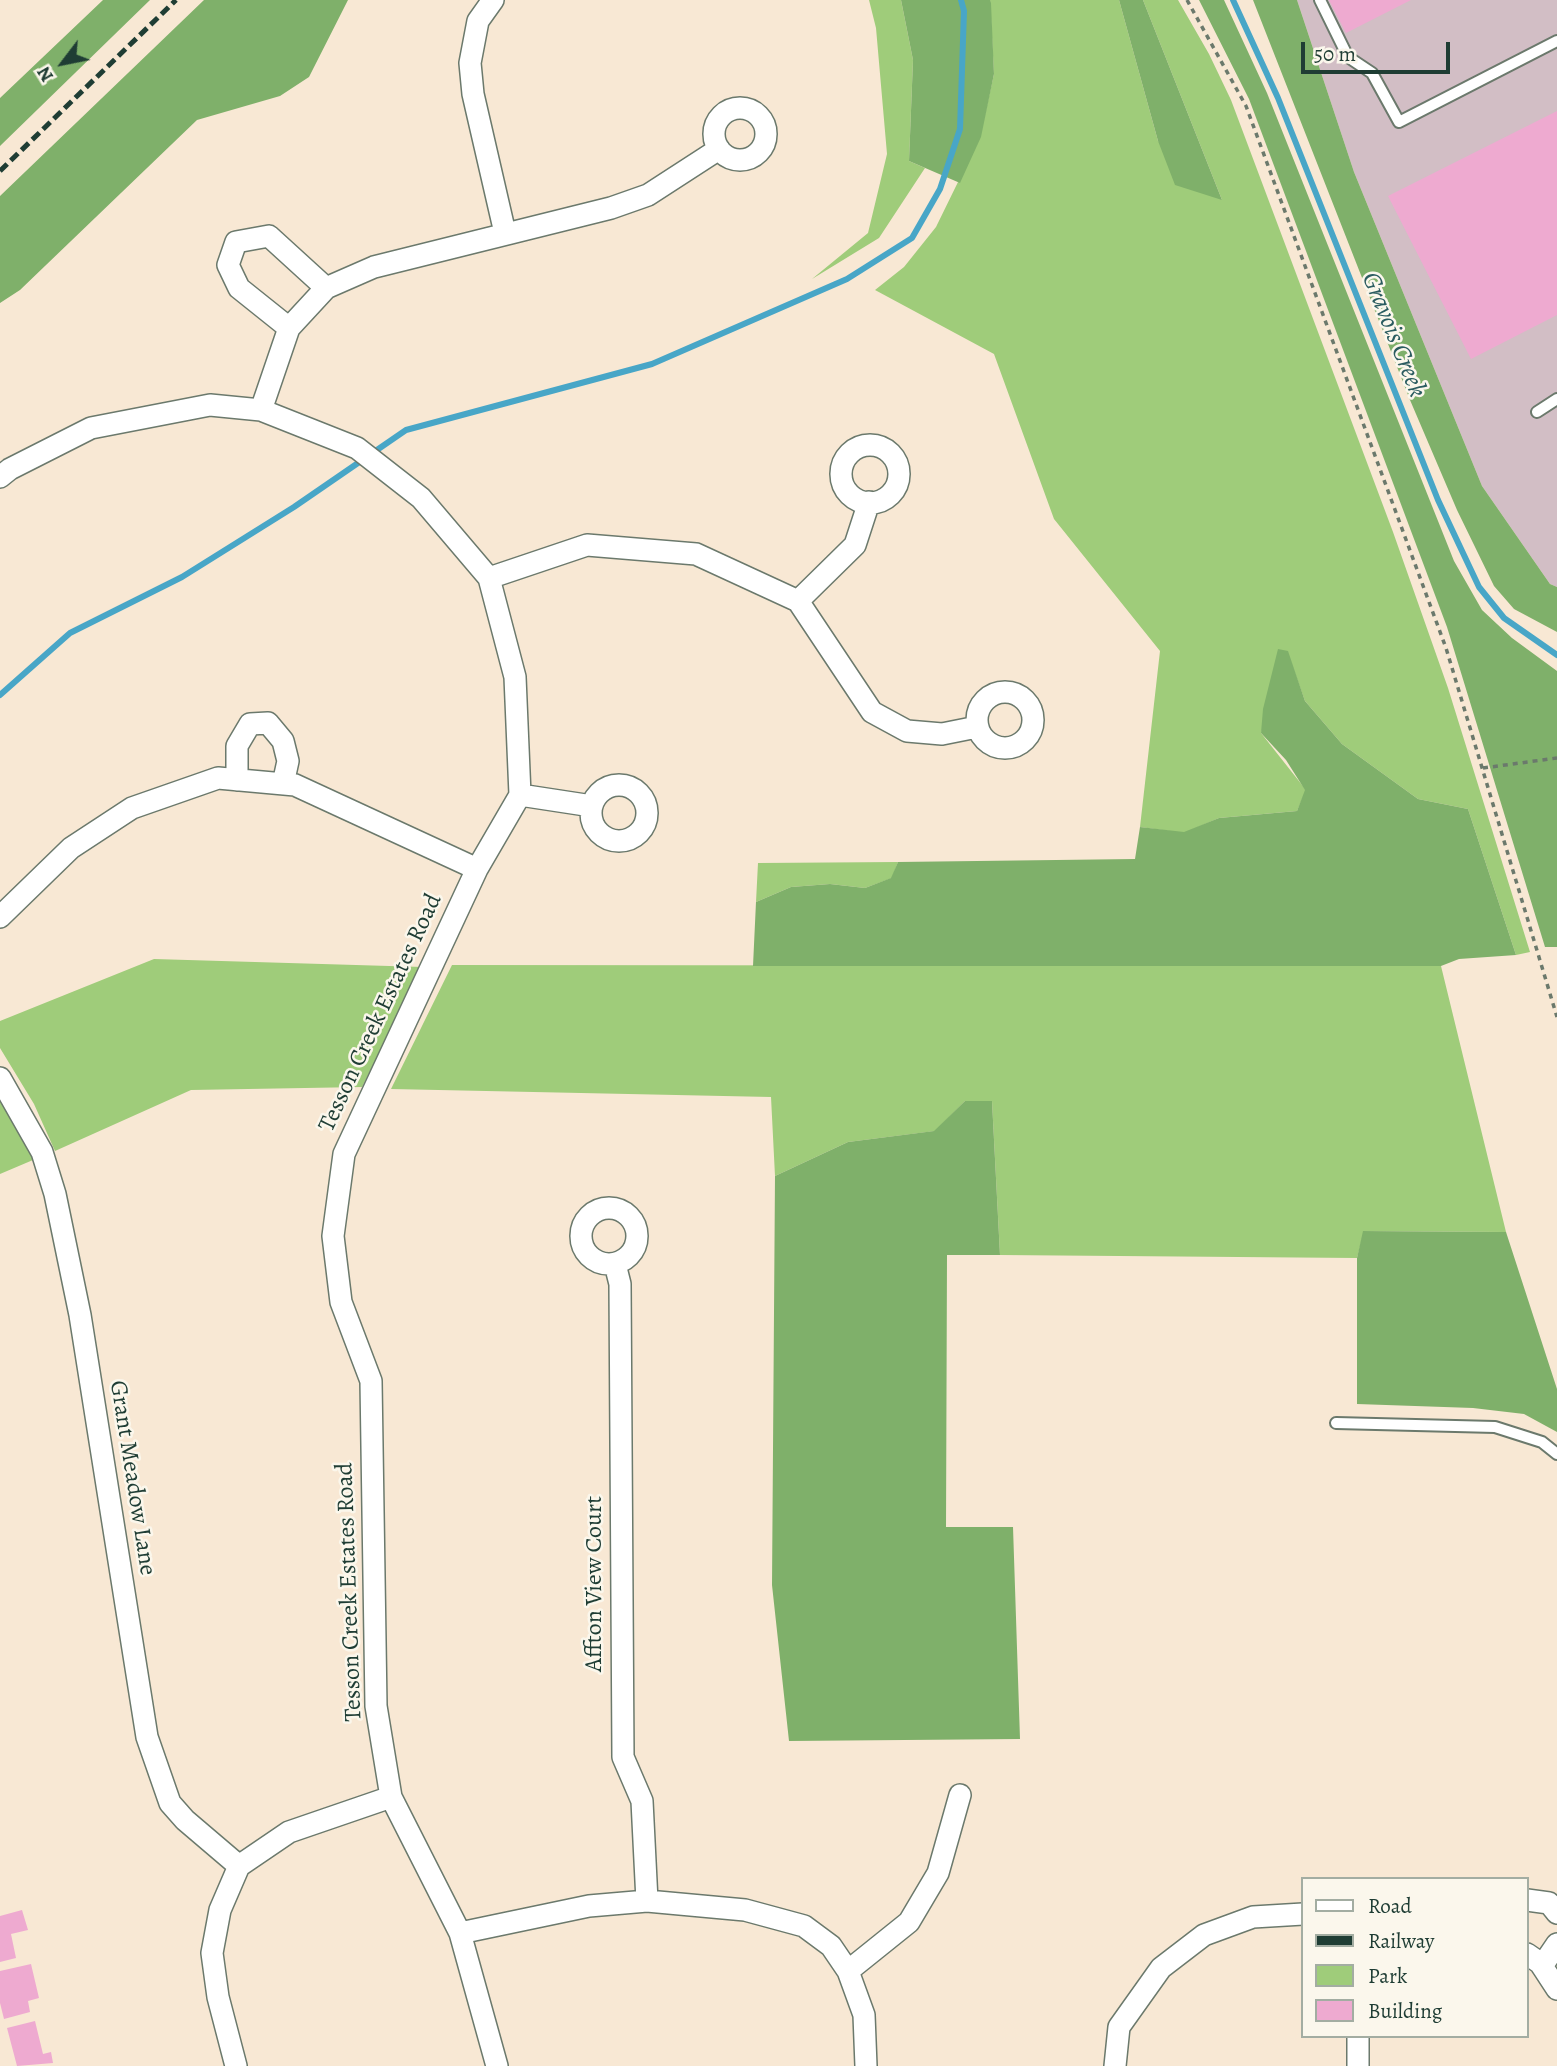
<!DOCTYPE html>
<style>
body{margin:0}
#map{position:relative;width:1557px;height:2066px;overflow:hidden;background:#f8e8d4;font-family:Alegreya,serif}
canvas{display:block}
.legend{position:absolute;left:1301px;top:1877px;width:228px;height:161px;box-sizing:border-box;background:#fbf7ec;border:2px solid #a3ada2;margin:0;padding:9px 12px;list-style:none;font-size:21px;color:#1f3d34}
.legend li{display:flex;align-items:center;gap:14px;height:35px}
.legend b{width:35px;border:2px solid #a3ada2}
.north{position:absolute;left:28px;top:28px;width:70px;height:70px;-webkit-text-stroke:5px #fbf7ec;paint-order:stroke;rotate:238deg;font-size:19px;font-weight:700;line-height:28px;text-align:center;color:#1f3d34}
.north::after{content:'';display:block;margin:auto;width:24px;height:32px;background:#1f3d34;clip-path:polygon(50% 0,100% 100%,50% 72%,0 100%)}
.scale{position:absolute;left:1301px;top:42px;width:149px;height:32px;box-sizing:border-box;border:4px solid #1f3d34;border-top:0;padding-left:9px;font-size:21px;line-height:24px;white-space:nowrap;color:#1f3d34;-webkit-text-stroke:5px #fbf7ec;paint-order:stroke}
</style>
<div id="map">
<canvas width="1557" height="2066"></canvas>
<ul class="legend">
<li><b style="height:9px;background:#fff"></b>Road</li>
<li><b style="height:9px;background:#1f3d34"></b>Railway</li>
<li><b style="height:19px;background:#9fcc7a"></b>Park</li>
<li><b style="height:19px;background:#eeaad0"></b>Building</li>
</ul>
<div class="north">N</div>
<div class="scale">50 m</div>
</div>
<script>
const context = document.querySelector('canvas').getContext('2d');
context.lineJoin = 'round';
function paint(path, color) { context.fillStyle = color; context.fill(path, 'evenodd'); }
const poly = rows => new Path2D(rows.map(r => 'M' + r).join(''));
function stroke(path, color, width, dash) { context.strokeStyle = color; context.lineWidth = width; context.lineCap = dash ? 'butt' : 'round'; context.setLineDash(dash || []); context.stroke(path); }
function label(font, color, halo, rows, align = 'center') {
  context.font = font + ' Alegreya,serif'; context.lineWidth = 5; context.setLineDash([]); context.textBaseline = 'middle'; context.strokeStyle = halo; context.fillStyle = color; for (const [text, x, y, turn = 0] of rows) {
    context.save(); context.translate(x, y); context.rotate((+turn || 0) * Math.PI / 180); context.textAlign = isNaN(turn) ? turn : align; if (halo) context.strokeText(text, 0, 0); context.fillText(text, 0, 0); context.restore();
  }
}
paint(poly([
 [1297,0,1557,0,1557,587,1550,584,1482,486,1354,172]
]), '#d2bec5');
paint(poly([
 [869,0,901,0,913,60,909,161,925,168,879,238,812,279,868,233,887,154,876,28],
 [990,0,1119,0,1158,141,1222,200,1143,0,1178,0,1209,54,1231,100,1393,532,1448,688,1530,952,1516,955,1468,809,1418,799,1342,744,1305,701,1287,651,1261,733,1306,790,1297,811,1219,818,1184,833,1140,827,1160,651,1054,519,994,354,875,290,904,267,936,227,980,137,994,74],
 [898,862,892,878,865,888,830,884,791,887,756,902,758,863],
 [154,959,423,967,362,1087,191,1090,55,1151,34,1104,0,1048,0,1021],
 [452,965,1441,966,1506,1232,1364,1231,1357,1258,1000,1255,992,1101,965,1101,935,1131,848,1142,775,1176,771,1097,391,1089],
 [0,1098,24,1137,33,1160,0,1174]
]), '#9fcc7a');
paint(poly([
 [103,0,150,0,0,146,0,98],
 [204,0,348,0,309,77,280,96,197,120,20,290,0,303,0,196],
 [901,0,990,0,991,3,994,74,981,137,960,183,909,161,913,60],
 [1119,0,1143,0,1222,200,1175,185,1158,141],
 [1199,0,1224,0,1267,93,1454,561,1482,610,1512,638,1557,671,1557,947,1545,947,1447,627,1249,99],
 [1253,0,1297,0,1354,172,1482,486,1550,584,1557,587,1557,632,1514,609,1494,586,1457,510,1410,400],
 [1278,649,1288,651,1305,701,1342,744,1418,799,1468,809,1516,955,1459,959,1441,966,753,966,756,902,791,887,830,884,865,888,891,878,898,862,1135,859,1140,827,1184,832,1219,818,1297,811,1305,790,1286,760,1261,733,1263,709],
 [965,1101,992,1101,1000,1255,947,1255,946,1527,1013,1527,1020,1739,789,1741,772,1585,775,1176,848,1142,934,1131],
 [1363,1231,1506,1232,1557,1389,1557,1432,1524,1414,1473,1408,1357,1404,1357,1258]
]), '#7fb06a');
stroke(poly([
 [1233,0,1278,98,1438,500,1479,587,1504,618,1557,655],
 [0,695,70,633,182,577,294,507,406,430,652,364,847,279,912,238,940,189,960,129,964,11,961,0]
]), '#48a6c7', 6);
paint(poly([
 [1329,0,1411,0,1346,33],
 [1557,111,1557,315,1471,359,1388,196],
 [22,1910,28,1930,11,1934,16,1958,0,1962,0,1916],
 [31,1964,39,1998,28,2001,30,2012,4,2019,0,2003,0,1971],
 [35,2021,43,2054,51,2052,53,2063,17,2066,7,2028]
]), '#eeaad0');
const lane = poly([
 [1320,0,1348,57,1372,73,1399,122,1557,41],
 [1537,412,1557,399],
 [1336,1423,1495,1427,1542,1442,1557,1454]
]);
const street = poly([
 [493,0,478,21,470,63,473,94,505,233],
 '714 134a26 26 0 1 1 52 0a26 26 0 1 1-52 0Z',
 [289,328,239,288,228,265,236,242,269,236,326,288],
 [261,410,289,328,326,288,374,267,611,208,648,195,719,149],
 '841 474a29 29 0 1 1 58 0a29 29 0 1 1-58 0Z',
 [0,477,10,469,91,428,210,405,261,410,357,448,421,498,489,578,515,677,520,795,477,869,344,1154,333,1236,341,1302,371,1381,376,1706,391,1797,460,1933,497,2066],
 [489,578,587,545,696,554,798,601,872,712,907,731,942,734,977,727],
 [798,601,855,545,869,502],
 '977 720a28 28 0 1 1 56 0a28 28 0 1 1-56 0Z',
 [237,780,237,746,250,724,268,723,283,741,288,761,283,784],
 '591 813a28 28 0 1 1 56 0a28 28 0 1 1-56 0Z',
 [520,795,592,806],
 [0,917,71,848,132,808,218,778,295,785,477,869],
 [0,1078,42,1152,55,1194,80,1315,147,1737,170,1803,185,1820,239,1866],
 '581 1236a28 28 0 1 1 56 0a28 28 0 1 1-56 0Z',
 [615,1264,620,1284,623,1757,642,1801,647,1901],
 [1527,1900,1549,1903,1557,1913],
 [460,1933,589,1906,647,1901,745,1910,804,1926,831,1946,848,1971,864,2015,866,2066],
 [1527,1954,1540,1963,1557,1989],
 [1542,1966,1557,1944],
 [848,1971,909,1922,938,1873,960,1795],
 [1358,2036,1358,2066],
 [236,2066,218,1997,212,1953,220,1910,239,1866,289,1832,391,1797],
 [1115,2066,1119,2027,1161,1968,1204,1935,1253,1917,1303,1914]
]);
stroke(lane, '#6b796c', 14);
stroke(street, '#6b796c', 24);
stroke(poly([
 [1187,0,1246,106,1446,648,1557,1017],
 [1483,768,1557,758]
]), '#6b796c', 3.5, [5, 5]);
stroke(lane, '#fff', 10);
stroke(street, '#fff', 21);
stroke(poly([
 [0,171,176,0]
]), '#1f3d34', 5, [10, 5]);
label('24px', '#1f3d34', '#fbf7ec', [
 ["Tesson Creek Estates Road",381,1013,-65],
 ["Grant Meadow Lane",132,1478,81],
 ["Affton View Court",595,1584,-90],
 ["Tesson Creek Estates Road",350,1592,-92]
]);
label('italic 26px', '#2b5c60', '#fbf7ec', [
 ["Gravois Creek",1393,335,68]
]);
</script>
